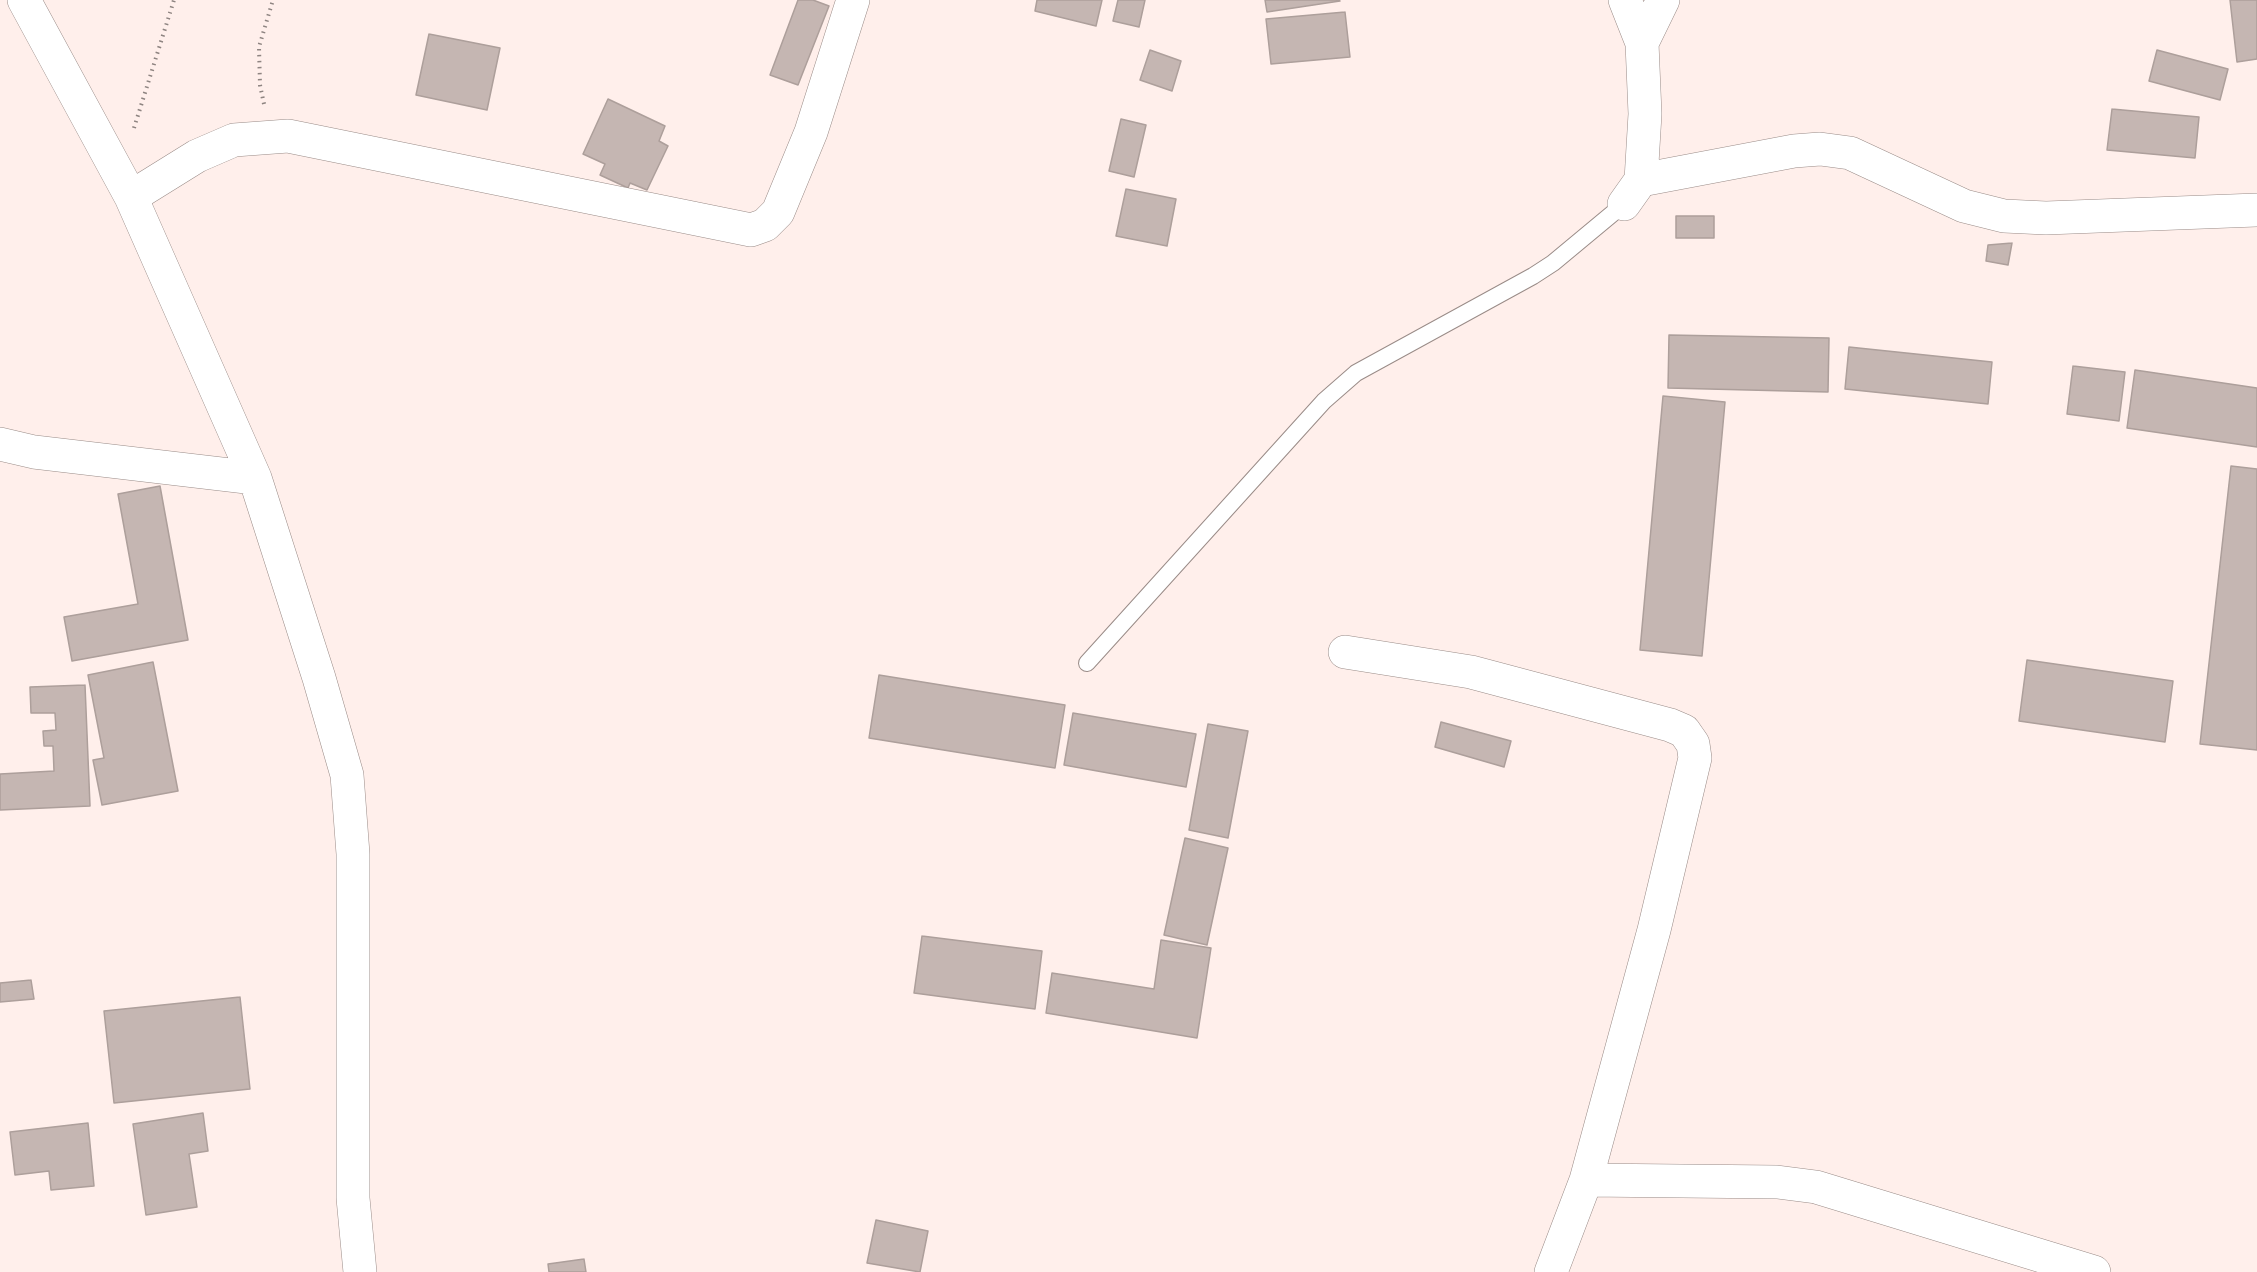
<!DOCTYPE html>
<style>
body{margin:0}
canvas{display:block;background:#ffefeb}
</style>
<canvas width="2257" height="1272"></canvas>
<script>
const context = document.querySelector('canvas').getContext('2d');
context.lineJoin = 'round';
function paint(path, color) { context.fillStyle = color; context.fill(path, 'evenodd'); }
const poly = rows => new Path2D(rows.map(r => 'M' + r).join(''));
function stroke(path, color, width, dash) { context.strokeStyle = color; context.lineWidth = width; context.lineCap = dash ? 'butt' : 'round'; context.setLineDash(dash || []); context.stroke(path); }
const building = poly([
 [798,0,813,0,829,6,798,85,770,75,798,0],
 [1037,0,1102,0,1096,26,1035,11,1037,0],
 [1118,0,1145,0,1139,27,1113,21,1118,0],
 [1265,0,1339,0,1340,1,1267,12,1265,0],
 [2230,0,2257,0,2257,59,2237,62,2230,0],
 [1345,12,1350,57,1271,64,1266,19,1345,12],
 [429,34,500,48,487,110,416,95,429,34],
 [1150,50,1181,61,1172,91,1140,80,1150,50],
 [2157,50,2228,69,2220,100,2149,81,2157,50],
 [608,99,665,126,659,141,668,146,647,190,630,183,628,188,600,175,605,164,583,154,608,99],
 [2112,109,2199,117,2195,158,2107,150,2112,109],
 [1121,119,1146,125,1134,177,1109,171,1121,119],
 [1126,189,1176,199,1167,246,1116,236,1126,189],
 [1676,216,1714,216,1714,238,1676,238,1676,216],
 [2012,243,2008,265,1986,261,1988,245,2012,243],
 [1669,335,1829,338,1828,392,1668,388,1669,335],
 [1849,347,1992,362,1988,404,1845,389,1849,347],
 [2073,366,2125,372,2119,421,2067,414,2073,366],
 [2135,370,2257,388,2257,447,2127,428,2135,370],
 [1663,396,1725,402,1702,656,1640,650,1663,396],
 [2231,466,2257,469,2257,750,2200,744,2231,466],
 [160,486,188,640,72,661,64,617,138,604,118,494,160,486],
 [2027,660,2173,681,2165,742,2019,721,2027,660],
 [153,662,178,791,102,805,93,760,104,758,88,675,153,662],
 [879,675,1065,705,1055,768,869,738,879,675],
 [85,685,90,806,0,810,0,774,54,771,53,746,44,746,43,731,56,730,55,713,31,713,30,687,85,685],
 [1073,713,1196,734,1186,787,1064,765,1073,713],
 [1441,722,1511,741,1504,767,1435,747,1441,722],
 [1208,724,1248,731,1228,838,1189,830,1208,724],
 [1185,838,1228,848,1207,945,1164,935,1185,838],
 [922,936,1042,951,1035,1009,914,993,922,936],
 [1161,940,1211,948,1197,1038,1046,1013,1052,973,1154,989,1161,940],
 [31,980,34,999,0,1002,0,983,31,980],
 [240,997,250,1089,114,1103,104,1011,240,997],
 [203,1113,208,1151,189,1154,197,1207,146,1215,133,1124,203,1113],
 [88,1123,94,1186,51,1190,49,1171,15,1175,10,1132,88,1123],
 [876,1220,928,1231,920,1272,867,1263,876,1220],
 [584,1259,586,1272,549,1272,548,1264,584,1259]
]);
paint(building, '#c5b6b2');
stroke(building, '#ad9f9b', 1.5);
const lane = poly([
 [1087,663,1324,401,1356,373,1533,276,1553,263,1624,204]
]);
const street = poly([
 [24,0,131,197,255,478,319,678,347,775,353,854,353,1198,360,1272],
 [1625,0,1642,43],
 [1641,180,1794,151,1820,149,1850,153,1964,206,2004,216,2046,218,2257,210],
 [131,197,197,156,234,140,288,136,751,230,765,225,778,212,811,132,853,0],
 [1624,204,1641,180,1645,114,1642,43,1663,0],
 [0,444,34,452,255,478],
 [1345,652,1471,672,1670,725,1684,731,1693,744,1695,758,1654,930,1586,1180,1551,1272],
 [1586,1180,1777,1182,1816,1187,2094,1272]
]);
stroke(lane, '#9a8c88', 18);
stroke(street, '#9a8c88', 34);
stroke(poly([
 [264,104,260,85,259,47,273,0],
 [134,128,174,0]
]), '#8e8481', 4, [1.5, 4.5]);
stroke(lane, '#fff', 16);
stroke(street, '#fff', 33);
</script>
